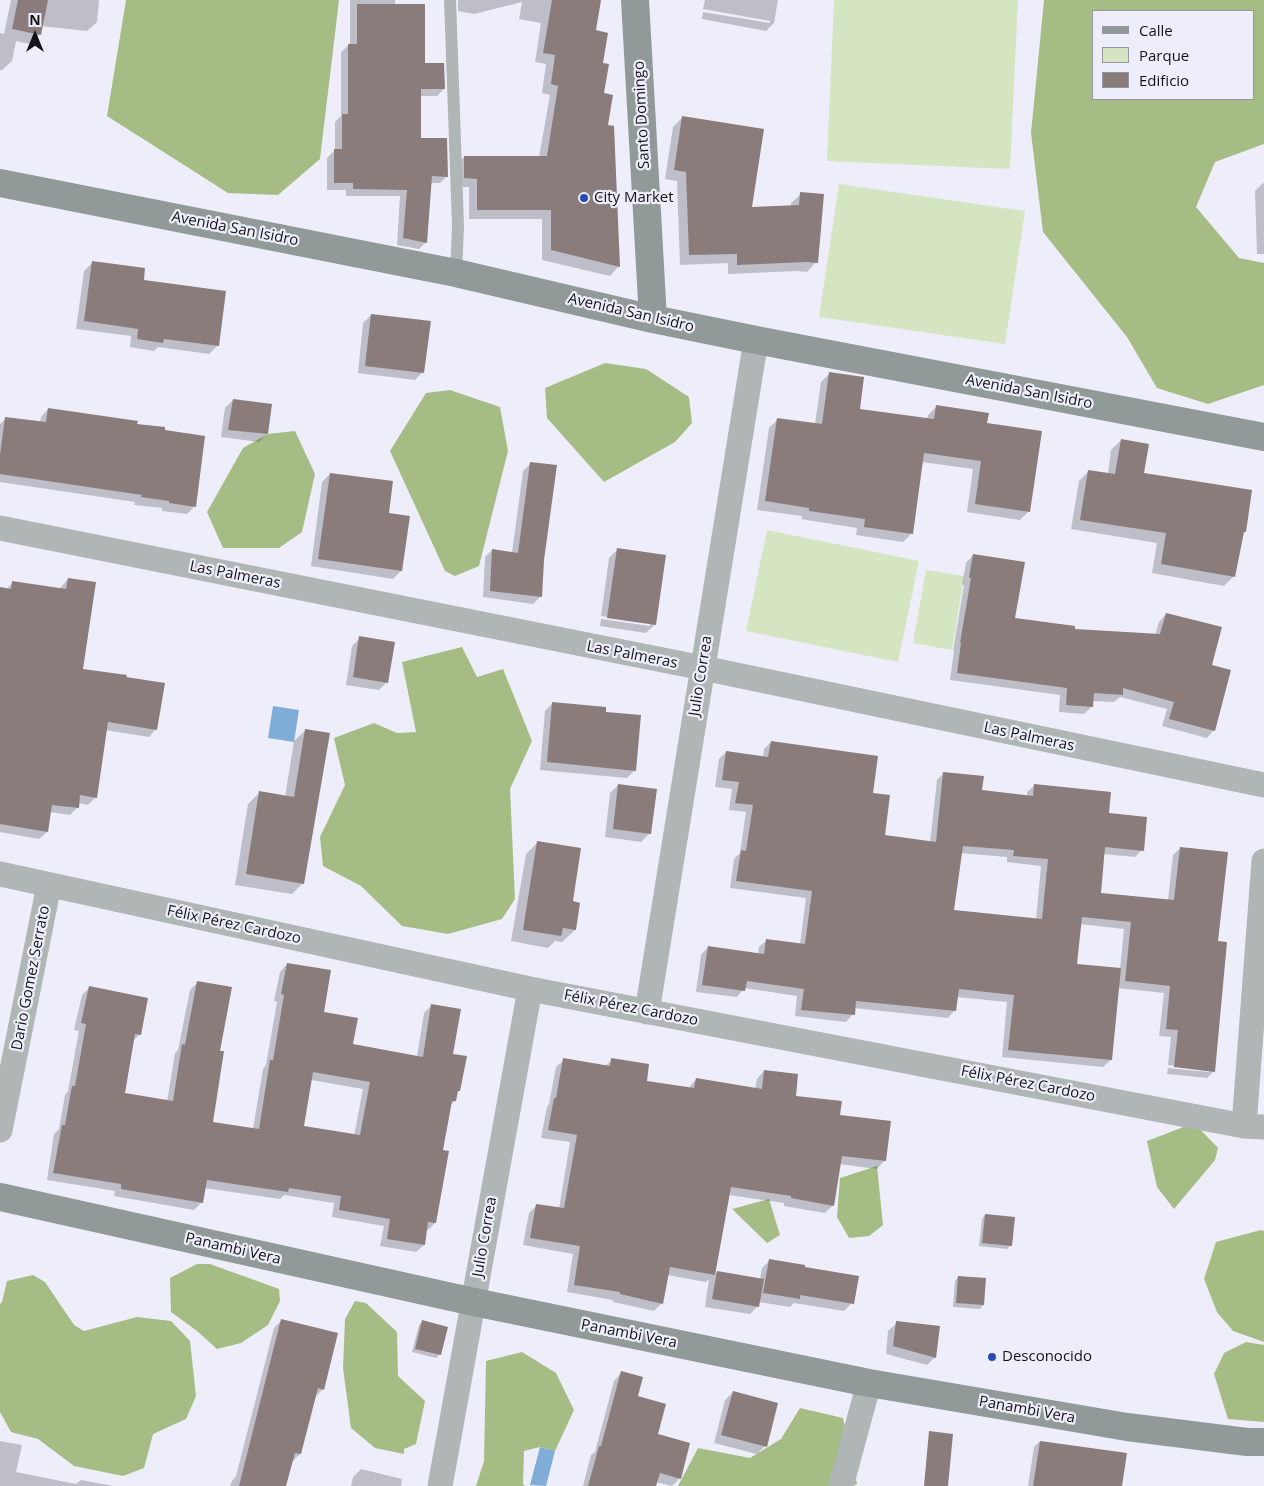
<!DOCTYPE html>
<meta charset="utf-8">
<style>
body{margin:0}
#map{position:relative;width:1264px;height:1486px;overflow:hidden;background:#eeeefa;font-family:"Open Sans",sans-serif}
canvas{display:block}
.legend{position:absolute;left:1092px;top:10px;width:162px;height:90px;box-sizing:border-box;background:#eeeefa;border:1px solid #9797a0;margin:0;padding:6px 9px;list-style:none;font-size:15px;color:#141418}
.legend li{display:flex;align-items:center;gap:10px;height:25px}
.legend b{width:25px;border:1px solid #9797a0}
.north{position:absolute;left:10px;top:10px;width:50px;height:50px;-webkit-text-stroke:4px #eeeefa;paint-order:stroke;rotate:0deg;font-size:14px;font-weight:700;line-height:20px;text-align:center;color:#141418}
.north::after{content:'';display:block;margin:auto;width:18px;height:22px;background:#141418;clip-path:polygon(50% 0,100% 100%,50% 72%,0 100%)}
</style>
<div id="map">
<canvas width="1264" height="1486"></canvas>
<ul class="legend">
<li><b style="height:6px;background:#919a99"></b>Calle</li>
<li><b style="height:14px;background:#d5e4c1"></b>Parque</li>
<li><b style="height:14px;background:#897c7a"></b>Edificio</li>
</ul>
<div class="north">N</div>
</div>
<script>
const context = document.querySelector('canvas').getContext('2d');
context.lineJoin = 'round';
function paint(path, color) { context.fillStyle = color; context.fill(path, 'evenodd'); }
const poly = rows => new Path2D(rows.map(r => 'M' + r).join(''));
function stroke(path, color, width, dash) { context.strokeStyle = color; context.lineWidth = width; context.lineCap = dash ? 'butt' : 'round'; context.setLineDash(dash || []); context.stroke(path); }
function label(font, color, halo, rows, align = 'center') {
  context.font = font + ' "Open Sans",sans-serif'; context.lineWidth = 4.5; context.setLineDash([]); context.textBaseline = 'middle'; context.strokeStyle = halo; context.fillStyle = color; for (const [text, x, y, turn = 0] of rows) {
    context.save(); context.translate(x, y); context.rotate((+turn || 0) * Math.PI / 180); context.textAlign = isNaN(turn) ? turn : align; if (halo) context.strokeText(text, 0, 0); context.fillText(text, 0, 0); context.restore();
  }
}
paint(poly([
 [834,0,1018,0,1010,169,827,161],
 [839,184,1025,211,1005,344,819,317],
 [767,530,919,561,898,662,746,631],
 [926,570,964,576,952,650,913,643]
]), '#d5e4c1');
paint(poly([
 [126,0,339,0,320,159,278,195,228,193,107,116],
 [1044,0,1264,0,1264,144,1215,162,1196,207,1239,258,1264,263,1264,385,1208,404,1157,388,1127,337,1043,232,1031,133],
 [1093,11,1253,11,1253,99,1093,99],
 [605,363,646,369,689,397,692,423,675,442,604,482,547,418,545,388],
 [450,390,500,407,508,451,479,566,455,576,445,571,390,451,426,393],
 [295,431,315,474,302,532,279,548,223,548,207,512,243,448,268,434],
 [462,647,477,677,503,669,532,741,510,789,515,899,502,919,448,934,402,926,361,886,323,866,320,837,345,785,334,738,374,723,397,733,416,732,402,662],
 [1194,1123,1218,1148,1215,1160,1174,1209,1157,1187,1147,1141],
 [877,1166,883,1225,869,1236,849,1238,837,1217,840,1178],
 [769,1199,780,1235,767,1243,732,1209],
 [1261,1230,1264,1231,1264,1342,1233,1331,1217,1312,1204,1279,1216,1242],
 [197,1264,210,1264,279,1289,280,1301,268,1325,241,1343,217,1349,197,1331,171,1312,170,1278],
 [33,1275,45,1282,74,1325,84,1331,137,1317,171,1321,190,1341,196,1396,186,1419,153,1434,144,1468,123,1476,74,1466,38,1439,11,1432,0,1412,0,1304,2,1302,7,1281],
 [355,1301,366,1303,397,1332,398,1376,425,1401,416,1444,404,1449,404,1454,375,1448,351,1428,343,1368,345,1319],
 [1246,1342,1264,1345,1264,1422,1228,1419,1214,1374,1224,1353],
 [522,1352,556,1373,574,1410,555,1451,540,1447,524,1451,523,1484,525,1486,476,1486,484,1461,486,1361],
 [800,1408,843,1418,857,1484,853,1486,678,1486,698,1448,750,1458,781,1439]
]), '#a5bd85');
paint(poly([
 [273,706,299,710,294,742,268,738],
 [540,1447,555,1451,546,1486,530,1485]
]), '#7fadd8');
paint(poly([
 [11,0,99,0,97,22,87,31,41,26,40,34,30,44,16,41,12,61,2,70,0,70,0,33,4,34],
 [350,0,395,0,395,5,423,64,444,89,437,96,419,96,419,139,447,176,440,183,430,183,426,242,419,249,397,245,400,196,346,196,346,190,327,190,327,158,335,150,335,122,341,116,341,52,349,45,350,45],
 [458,0,599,0,594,31,602,64,602,94,607,126,619,266,610,276,542,260,542,219,469,219,469,187,456,187,455,166,464,157,539,157,550,95,542,93,546,64,535,62,541,23,519,19,522,2,474,14,458,11],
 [705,0,778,0,774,23,766,31,702,19,703,12,770,23,770,21,703,9],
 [683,117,750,208,791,207,791,203,801,194,816,262,807,272,797,271,728,274,728,263,680,265,677,181,665,179,673,127],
 [1263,183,1264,183,1264,254,1257,254,1255,191],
 [92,263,142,281,217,346,209,354,158,347,154,351,130,347,131,336,76,329,84,271],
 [371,315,423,372,415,380,358,373,363,323],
 [830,373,858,410,927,420,928,415,937,406,1029,511,1020,520,967,512,973,469,922,462,912,533,903,542,856,535,857,528,801,519,802,516,757,510,769,428,777,420,815,424,821,382],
 [233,400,267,434,259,442,221,437,225,408],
 [48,409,136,425,194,507,187,514,162,511,162,508,134,505,135,502,0,482,0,424,6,418,40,423,41,417],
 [1121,440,1143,474,1242,534,1234,576,1224,586,1152,573,1157,543,1071,529,1079,481,1089,471,1108,474,1111,450],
 [530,464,543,560,540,597,533,604,483,597,485,557,492,550,512,553,523,471],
 [330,474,387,514,401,571,393,579,311,566,322,482],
 [617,550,654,625,646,633,600,626,601,619,650,626,650,623,601,616,609,558],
 [973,555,1014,619,1073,630,1155,635,1159,622,1166,614,1211,666,1214,730,1207,738,1162,726,1167,709,1120,697,1114,702,1092,701,1092,706,1084,714,1059,712,1060,695,950,680,954,651,953,651,964,585,962,585,966,563],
 [68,579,82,670,156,729,149,737,105,730,96,797,88,805,78,803,78,807,70,815,50,812,47,832,39,839,0,832,0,589,6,590,13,582,60,590,61,587],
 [360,638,387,682,379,690,346,685,352,646],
 [553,703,604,713,635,770,627,778,540,770,545,711],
 [306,730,303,883,292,894,235,885,248,804,260,792,285,797,294,741],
 [771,742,871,794,883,836,930,843,937,780,944,773,981,791,1027,796,1027,792,1035,785,1108,814,1142,850,1135,857,1103,854,1099,894,1168,900,1173,855,1180,848,1217,942,1214,1071,1207,1078,1167,1074,1168,1068,1209,1072,1209,1070,1168,1065,1171,1037,1159,1036,1164,993,1118,988,1111,1060,1103,1067,1002,1057,1007,1002,957,997,955,1010,948,1018,854,1008,853,1014,846,1022,795,1016,797,996,744,988,737,997,696,992,701,955,708,947,758,955,759,947,767,940,800,944,806,898,730,888,734,859,740,853,746,812,729,810,732,789,715,787,719,759,726,752,763,758,764,749],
 [960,853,1007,857,1007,862,1041,866,1036,920,952,912],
 [1080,924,1124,929,1120,969,1075,965],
 [618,785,649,834,641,842,605,837,610,793],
 [538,842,571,902,575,930,562,942,555,941,548,948,511,941,526,854],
 [287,964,322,1013,352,1045,417,1057,424,1013,432,1005,452,1055,459,1090,456,1093,455,1101,449,1106,442,1151,435,1223,428,1230,426,1230,424,1245,416,1252,380,1246,384,1226,332,1217,334,1203,284,1195,280,1199,204,1188,202,1202,194,1210,114,1196,115,1191,47,1180,54,1134,59,1129,65,1095,68,1091,79,1031,74,1030,82,995,90,987,139,1035,132,1042,123,1094,167,1102,175,1053,178,1050,190,990,198,982,218,1052,211,1123,253,1129,263,1069,266,1065,277,1002,274,1001,280,972],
 [311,1080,363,1089,354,1136,302,1127],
 [564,1060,605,1066,612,1060,645,1082,688,1089,696,1079,755,1089,757,1079,764,1071,794,1097,839,1116,889,1122,884,1161,877,1169,840,1164,833,1205,825,1213,784,1206,784,1203,729,1195,714,1275,717,1272,760,1280,762,1268,770,1260,803,1268,852,1303,844,1311,794,1303,790,1307,759,1302,758,1306,750,1314,705,1307,709,1279,706,1282,667,1275,662,1303,654,1311,613,1302,613,1300,567,1292,573,1254,523,1245,529,1213,537,1205,559,1209,570,1142,541,1138,547,1107,549,1104,556,1067],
 [985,1215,1011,1245,1007,1249,979,1246,982,1219],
 [958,1277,983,1305,980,1309,953,1307,955,1281],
 [282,1320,323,1389,315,1397,300,1454,292,1462,284,1486,230,1486,232,1481,236,1476,274,1328],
 [423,1321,440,1354,436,1358,412,1352,419,1325],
 [897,1323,935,1357,927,1365,886,1354,888,1331],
 [621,1373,680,1478,672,1486,656,1482,655,1486,583,1486,591,1455,595,1452,614,1381],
 [733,1392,765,1446,757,1454,714,1443,725,1400],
 [0,1441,22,1445,16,1472,76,1484,81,1480,113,1486,0,1486],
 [1039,1442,1126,1454,1121,1486,1028,1486,1034,1447],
 [361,1469,402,1479,401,1486,351,1486,353,1477]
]), '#0003');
paint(poly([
 [18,0,48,0,41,35,12,29],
 [552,0,601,0,596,30,608,33,603,63,609,64,604,93,613,95,608,125,614,126,620,267,551,250,551,210,477,210,477,179,464,178,464,156,547,156,558,86,551,84,555,55,543,53],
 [357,4,425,4,425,63,444,63,445,89,421,89,421,138,447,138,448,177,432,176,427,243,403,238,407,190,353,189,353,183,334,183,334,149,342,149,342,114,348,114,348,44,357,44],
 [682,116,764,129,752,207,799,205,800,192,824,194,818,263,807,262,737,265,737,254,689,255,686,172,674,170],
 [92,261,145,268,144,280,226,291,219,346,164,339,163,343,137,339,138,329,84,321],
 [371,314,431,321,424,373,365,366],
 [829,372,864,377,860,409,934,419,936,405,989,413,987,423,1042,431,1030,512,975,504,981,461,924,453,913,534,864,527,865,519,809,511,809,508,765,501,777,418,822,424],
 [233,399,272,404,268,434,228,430],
 [48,408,138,421,137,424,165,427,165,430,205,436,196,507,169,503,169,501,141,497,142,495,0,474,0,455,5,417,46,422],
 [1121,439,1149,444,1144,473,1252,490,1246,532,1244,532,1235,577,1161,564,1166,533,1080,520,1088,470,1115,474],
 [530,462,557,465,544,560,542,597,490,591,492,549,518,553],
 [330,473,393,481,389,513,410,516,402,571,318,559],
 [617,548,666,555,656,625,607,618],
 [973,554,1025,562,1015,618,1075,626,1075,629,1160,634,1166,613,1222,627,1212,665,1231,670,1215,731,1169,719,1174,702,1123,688,1123,695,1094,693,1093,707,1066,705,1067,688,957,673,961,643,960,643,971,578,969,578],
 [68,578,96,582,83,669,127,675,126,677,165,683,157,730,108,722,97,798,80,795,79,808,52,805,48,832,0,824,0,587,11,589,12,581,66,589],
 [359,636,395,642,388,683,353,677],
 [552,702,606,707,606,712,641,715,636,771,547,762],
 [305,729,330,733,304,884,246,874,259,791,294,797],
 [771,741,878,756,873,793,890,795,885,835,936,842,943,772,984,776,982,790,1033,796,1034,784,1111,792,1109,813,1147,817,1144,851,1105,847,1101,893,1174,900,1180,847,1228,852,1218,941,1227,942,1215,1072,1174,1067,1178,1030,1166,1029,1170,986,1125,981,1131,922,1082,917,1077,964,1121,968,1112,1060,1008,1050,1014,995,959,989,956,1011,856,1001,855,1015,801,1010,804,989,747,981,745,991,702,985,708,946,764,954,766,939,805,944,812,891,736,881,741,850,746,851,753,805,735,803,739,782,722,780,726,751,768,757],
 [963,846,1014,850,1013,856,1048,859,1042,919,954,910],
 [618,784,657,789,651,834,613,829],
 [537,841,581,848,573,901,580,903,576,930,563,928,561,936,523,930],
 [287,963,331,970,324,1012,358,1018,353,1044,423,1057,431,1004,461,1009,453,1054,467,1056,460,1091,458,1091,456,1101,452,1101,443,1150,449,1151,436,1223,428,1222,425,1245,387,1239,390,1219,339,1210,341,1196,289,1188,288,1192,207,1180,203,1203,121,1189,121,1184,53,1173,62,1125,65,1125,72,1086,75,1086,86,1024,81,1023,89,986,148,998,141,1035,135,1034,125,1093,173,1101,182,1044,185,1045,197,981,232,987,220,1051,224,1051,213,1122,259,1129,270,1060,273,1060,284,995,281,994],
 [313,1072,370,1082,360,1135,304,1126],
 [563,1058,610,1066,611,1058,649,1064,647,1081,694,1088,696,1078,762,1089,764,1070,798,1074,796,1096,842,1101,840,1115,891,1121,886,1161,842,1156,834,1206,791,1198,791,1196,731,1187,715,1275,670,1267,663,1304,620,1294,620,1292,574,1285,580,1246,530,1238,536,1204,564,1208,577,1135,548,1130,554,1098,556,1098],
 [985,1214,1015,1217,1012,1246,982,1243],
 [769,1259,805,1265,805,1267,859,1276,854,1304,800,1295,800,1299,763,1293],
 [717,1271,764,1279,759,1307,712,1299],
 [958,1276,986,1278,984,1305,956,1303],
 [281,1319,338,1333,324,1390,318,1388,301,1454,295,1453,286,1486,239,1486],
 [422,1320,448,1327,441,1355,415,1349],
 [896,1321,940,1326,936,1358,893,1346],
 [621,1371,643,1377,638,1396,666,1404,658,1434,690,1443,681,1479,660,1473,656,1486,588,1486,599,1446,601,1446],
 [733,1391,778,1403,767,1447,721,1435],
 [929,1431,953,1434,948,1486,924,1486],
 [1040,1441,1127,1453,1122,1486,1033,1486]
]), '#897c7a');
stroke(poly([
 [450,0,458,226,456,273]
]), '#b0b6b5', 12);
stroke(poly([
 [0,528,703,668,1264,785],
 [0,874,530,989,1244,1126,1264,1127],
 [647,1012,756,340],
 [1244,1126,1264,861],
 [0,1130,49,885],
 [440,1486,530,989],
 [841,1486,869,1383]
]), '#b0b6b5', 25);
stroke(poly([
 [635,0,653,319],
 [0,183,456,273,653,319,756,340,1264,437],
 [0,1197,474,1302,869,1383,1127,1427,1247,1442,1264,1442]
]), '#919a99', 28);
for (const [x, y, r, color] of [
 [584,198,5,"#274ab9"],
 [992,1357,5,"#274ab9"]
]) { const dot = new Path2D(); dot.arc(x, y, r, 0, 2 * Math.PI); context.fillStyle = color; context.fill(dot); stroke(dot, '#eeeefa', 2); }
label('15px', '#141418', '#eeeefa', [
 ["Santo Domingo",642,115,-93],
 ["Avenida San Isidro",235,229,11],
 ["Avenida San Isidro",631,313,13],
 ["Avenida San Isidro",1029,392,11],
 ["Las Palmeras",235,575,11],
 ["Las Palmeras",632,655,11],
 ["Julio Correa",701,676,-81],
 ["Las Palmeras",1029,737,12],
 ["Félix Pérez Cardozo",234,925,12],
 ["Dario Gomez Serrato",31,978,-79],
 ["Félix Pérez Cardozo",631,1008,11],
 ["Félix Pérez Cardozo",1028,1084,11],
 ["Julio Correa",485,1237,-80],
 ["Panambi Vera",233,1249,13],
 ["Panambi Vera",629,1334,11],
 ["Panambi Vera",1027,1410,10]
]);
label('15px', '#141418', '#eeeefa', [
 ["City Market",594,198],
 ["Desconocido",1002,1357]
], 'left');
</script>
